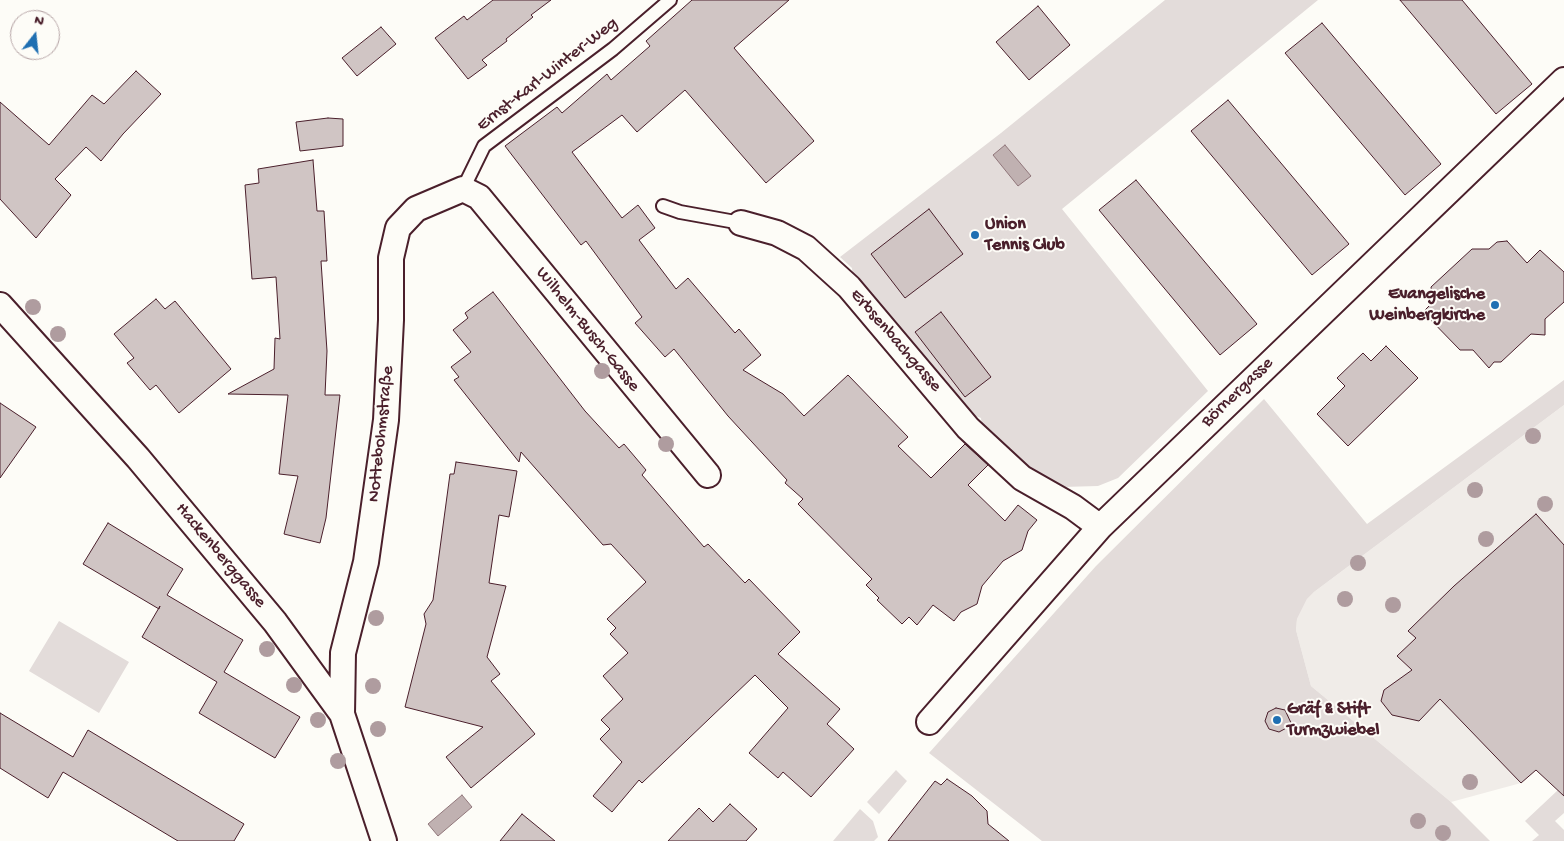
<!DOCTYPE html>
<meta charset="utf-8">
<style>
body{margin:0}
#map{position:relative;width:1564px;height:841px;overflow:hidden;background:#fdfcf7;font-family:"Gochi Hand",sans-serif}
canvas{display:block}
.north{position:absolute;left:10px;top:10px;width:50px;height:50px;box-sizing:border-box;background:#fdfcf7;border:1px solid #b5a4a5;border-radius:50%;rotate:16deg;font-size:14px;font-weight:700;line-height:20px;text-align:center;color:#4a1f2b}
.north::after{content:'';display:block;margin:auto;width:18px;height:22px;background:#1f6fb2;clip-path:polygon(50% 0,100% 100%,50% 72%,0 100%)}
</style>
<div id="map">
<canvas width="1564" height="841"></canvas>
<div class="north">N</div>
</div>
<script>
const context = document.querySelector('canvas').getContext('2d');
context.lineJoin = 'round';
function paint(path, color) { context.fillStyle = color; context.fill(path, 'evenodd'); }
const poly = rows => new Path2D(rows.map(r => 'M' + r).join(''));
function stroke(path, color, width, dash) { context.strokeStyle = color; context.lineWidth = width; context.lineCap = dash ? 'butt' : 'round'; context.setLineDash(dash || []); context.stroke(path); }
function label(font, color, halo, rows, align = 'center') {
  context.font = font + ' "Gochi Hand",sans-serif'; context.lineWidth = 4; context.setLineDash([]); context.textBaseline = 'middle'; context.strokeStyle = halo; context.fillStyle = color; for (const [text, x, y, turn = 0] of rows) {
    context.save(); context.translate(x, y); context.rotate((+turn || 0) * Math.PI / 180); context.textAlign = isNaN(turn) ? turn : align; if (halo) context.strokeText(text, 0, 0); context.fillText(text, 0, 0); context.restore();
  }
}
paint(poly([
 [1564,405,1564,744,1521,783,1451,802,1311,686,1296,630,1297,619,1307,599,1314,592]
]), '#f0ece8');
paint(poly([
 [1165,0,1318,0,1062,209,1208,391,1118,478,1098,486,1062,487,1036,477,982,427,981,418,968,413,853,279,852,268,840,257,1001,133],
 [1564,380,1564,405,1314,592,1307,599,1297,619,1296,630,1311,686,1451,802,1490,841,1042,841,929,753,1096,566,1264,399,1367,524],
 [59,621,129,662,99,713,29,671],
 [896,770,907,781,879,814,867,802],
 [1558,790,1564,796,1564,813,1555,821,1564,830,1564,841,1532,841,1539,835,1525,821],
 [860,809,873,821,878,837,874,841,833,841]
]), '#e3dcda');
const water = poly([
 [1005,145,1031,176,1018,186,993,155,1005,145],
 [462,795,472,807,438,836,428,824,462,795]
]);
paint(water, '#c0b1b1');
stroke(water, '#91777b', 1);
const building = poly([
 [493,0,551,0,531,15,533,17,506,39,507,41,482,60,487,65,468,79,435,38,464,16,467,20,493,0],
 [692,0,789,0,734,48,814,141,766,183,685,90,637,132,622,115,572,152,622,218,638,205,655,228,639,240,676,289,688,278,735,333,739,329,761,355,743,370,783,394,804,416,848,375,908,437,898,446,931,478,965,444,988,465,968,485,1005,521,1018,505,1037,520,1028,531,1022,550,1003,561,982,586,977,604,961,612,954,621,933,605,917,625,909,617,902,624,877,600,879,598,866,585,872,579,798,504,803,499,785,483,787,480,728,416,674,349,665,357,635,323,642,317,586,241,581,245,505,146,557,107,562,113,607,74,611,80,650,46,646,41,692,0],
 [1400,0,1462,0,1532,84,1496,114,1400,0],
 [1038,6,1070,45,1029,80,996,42,1038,6],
 [1322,23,1441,164,1405,195,1285,53,1322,23],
 [381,27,396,44,357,76,342,58,381,27],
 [136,71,161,94,123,134,101,161,86,147,55,179,71,195,36,238,0,199,0,102,49,145,92,95,104,104,136,71],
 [1228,100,1349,244,1312,275,1191,131,1228,100],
 [328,118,343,119,343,146,300,151,296,122,328,118],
 [313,160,317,211,324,211,327,261,321,261,327,351,325,395,340,395,326,518,320,543,284,534,298,476,279,474,288,395,228,394,274,369,275,338,280,339,276,277,252,279,245,185,259,183,258,169,313,160],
 [1136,180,1257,324,1220,355,1099,210,1136,180],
 [929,209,963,254,905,298,871,254,929,209],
 [1507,241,1527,263,1540,250,1564,272,1564,302,1545,319,1545,335,1531,334,1501,362,1494,362,1489,368,1473,350,1460,350,1423,312,1433,302,1431,287,1472,249,1489,249,1497,242,1507,241],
 [493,292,585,411,619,448,624,444,646,470,642,475,704,547,708,544,745,583,749,579,800,632,778,654,840,709,827,724,854,749,811,797,783,772,778,778,749,753,788,708,755,675,642,783,639,780,612,812,593,796,622,762,600,739,610,729,601,720,623,699,603,676,628,653,610,634,616,628,607,619,646,582,611,544,603,545,521,452,519,462,454,380,459,377,451,367,471,352,453,330,468,318,465,313,493,292],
 [156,299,165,309,175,301,231,369,179,413,156,385,150,390,127,363,134,358,114,334,156,299],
 [941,312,991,377,965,397,915,332,941,312],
 [1386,346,1418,378,1348,446,1317,414,1345,386,1337,378,1363,353,1371,361,1386,346],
 [0,403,36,427,0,478,0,403],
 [456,462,517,471,509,517,499,515,489,583,506,586,487,657,500,674,491,681,535,734,471,788,446,757,483,727,405,707,426,624,424,614,433,600,450,474,454,474,456,462],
 [1536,514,1564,545,1564,796,1536,770,1521,783,1440,699,1419,721,1392,715,1381,701,1384,690,1412,670,1397,656,1416,638,1408,631,1454,586,1536,514],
 [108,523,183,569,167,595,243,640,224,672,300,717,275,758,199,713,217,682,142,637,160,606,159,609,83,564,108,523],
 [1276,708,1285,710,1292,725,1279,732,1269,729,1265,721,1268,712,1276,708],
 [0,713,73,757,88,730,244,824,234,841,178,841,63,772,48,798,0,768,0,713],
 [947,779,972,796,987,811,988,824,1009,841,888,841,935,781,941,785,947,779],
 [730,804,757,829,746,841,668,841,699,808,713,822,730,804],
 [522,814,555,841,500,841,522,814]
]);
paint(building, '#d0c5c4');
stroke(building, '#4a1f2b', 1);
const service = poly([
 [463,189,484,146,613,49,670,0],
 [663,206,680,212,741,223]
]);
const minor = poly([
 [741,223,777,233,806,248,849,287,968,428,1022,478,1073,507,1100,527],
 [0,305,138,458,275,622,342,714,384,841],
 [342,714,343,653,366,562,386,420,391,320,391,258,398,228,416,209,463,189,479,197,708,475],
 [929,722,1100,527,1564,80]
]);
stroke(service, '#4a1f2b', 16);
stroke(minor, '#4a1f2b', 28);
stroke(service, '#fdfcf7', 12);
stroke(minor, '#fdfcf7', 24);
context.fillStyle = '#af9c9f';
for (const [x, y] of [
 [33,307],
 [58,334],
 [602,371],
 [1533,436],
 [666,444],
 [1475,490],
 [1545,504],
 [1486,539],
 [1358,563],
 [1345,599],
 [1393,605],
 [376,618],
 [267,649],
 [294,685],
 [373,686],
 [318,720],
 [378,729],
 [338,761],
 [1470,782],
 [1418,821],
 [1443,833]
]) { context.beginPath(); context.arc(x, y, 8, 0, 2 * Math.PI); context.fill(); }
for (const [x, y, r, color] of [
 [975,235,5,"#1f6fb2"],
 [1495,305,5,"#1f6fb2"],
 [1277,720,5,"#1f6fb2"]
]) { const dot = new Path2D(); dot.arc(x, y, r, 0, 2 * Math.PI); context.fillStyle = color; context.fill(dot); stroke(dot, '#fdfcf7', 2); }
label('18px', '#4a1f2b', '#fdfcf7', [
 ["Ernst-Karl-Winter-Weg",548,75,-38],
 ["Wilhelm-Busch-Gasse",587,330,51],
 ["Erbsenbachgasse",895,341,49],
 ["Börnergasse",1238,393,-44],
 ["Nottebohmstraße",382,434,-84],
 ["Hackenberggasse",220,556,50]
]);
label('bold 18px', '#4a1f2b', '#fdfcf7', [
 ["Union",985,225],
 ["Tennis Club",985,246],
 ["Evangelische",1485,295,"right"],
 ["Weinbergkirche",1485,316,"right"],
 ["Gräf & Stift",1287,710],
 ["Turmzwiebel",1287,731]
], 'left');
</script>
